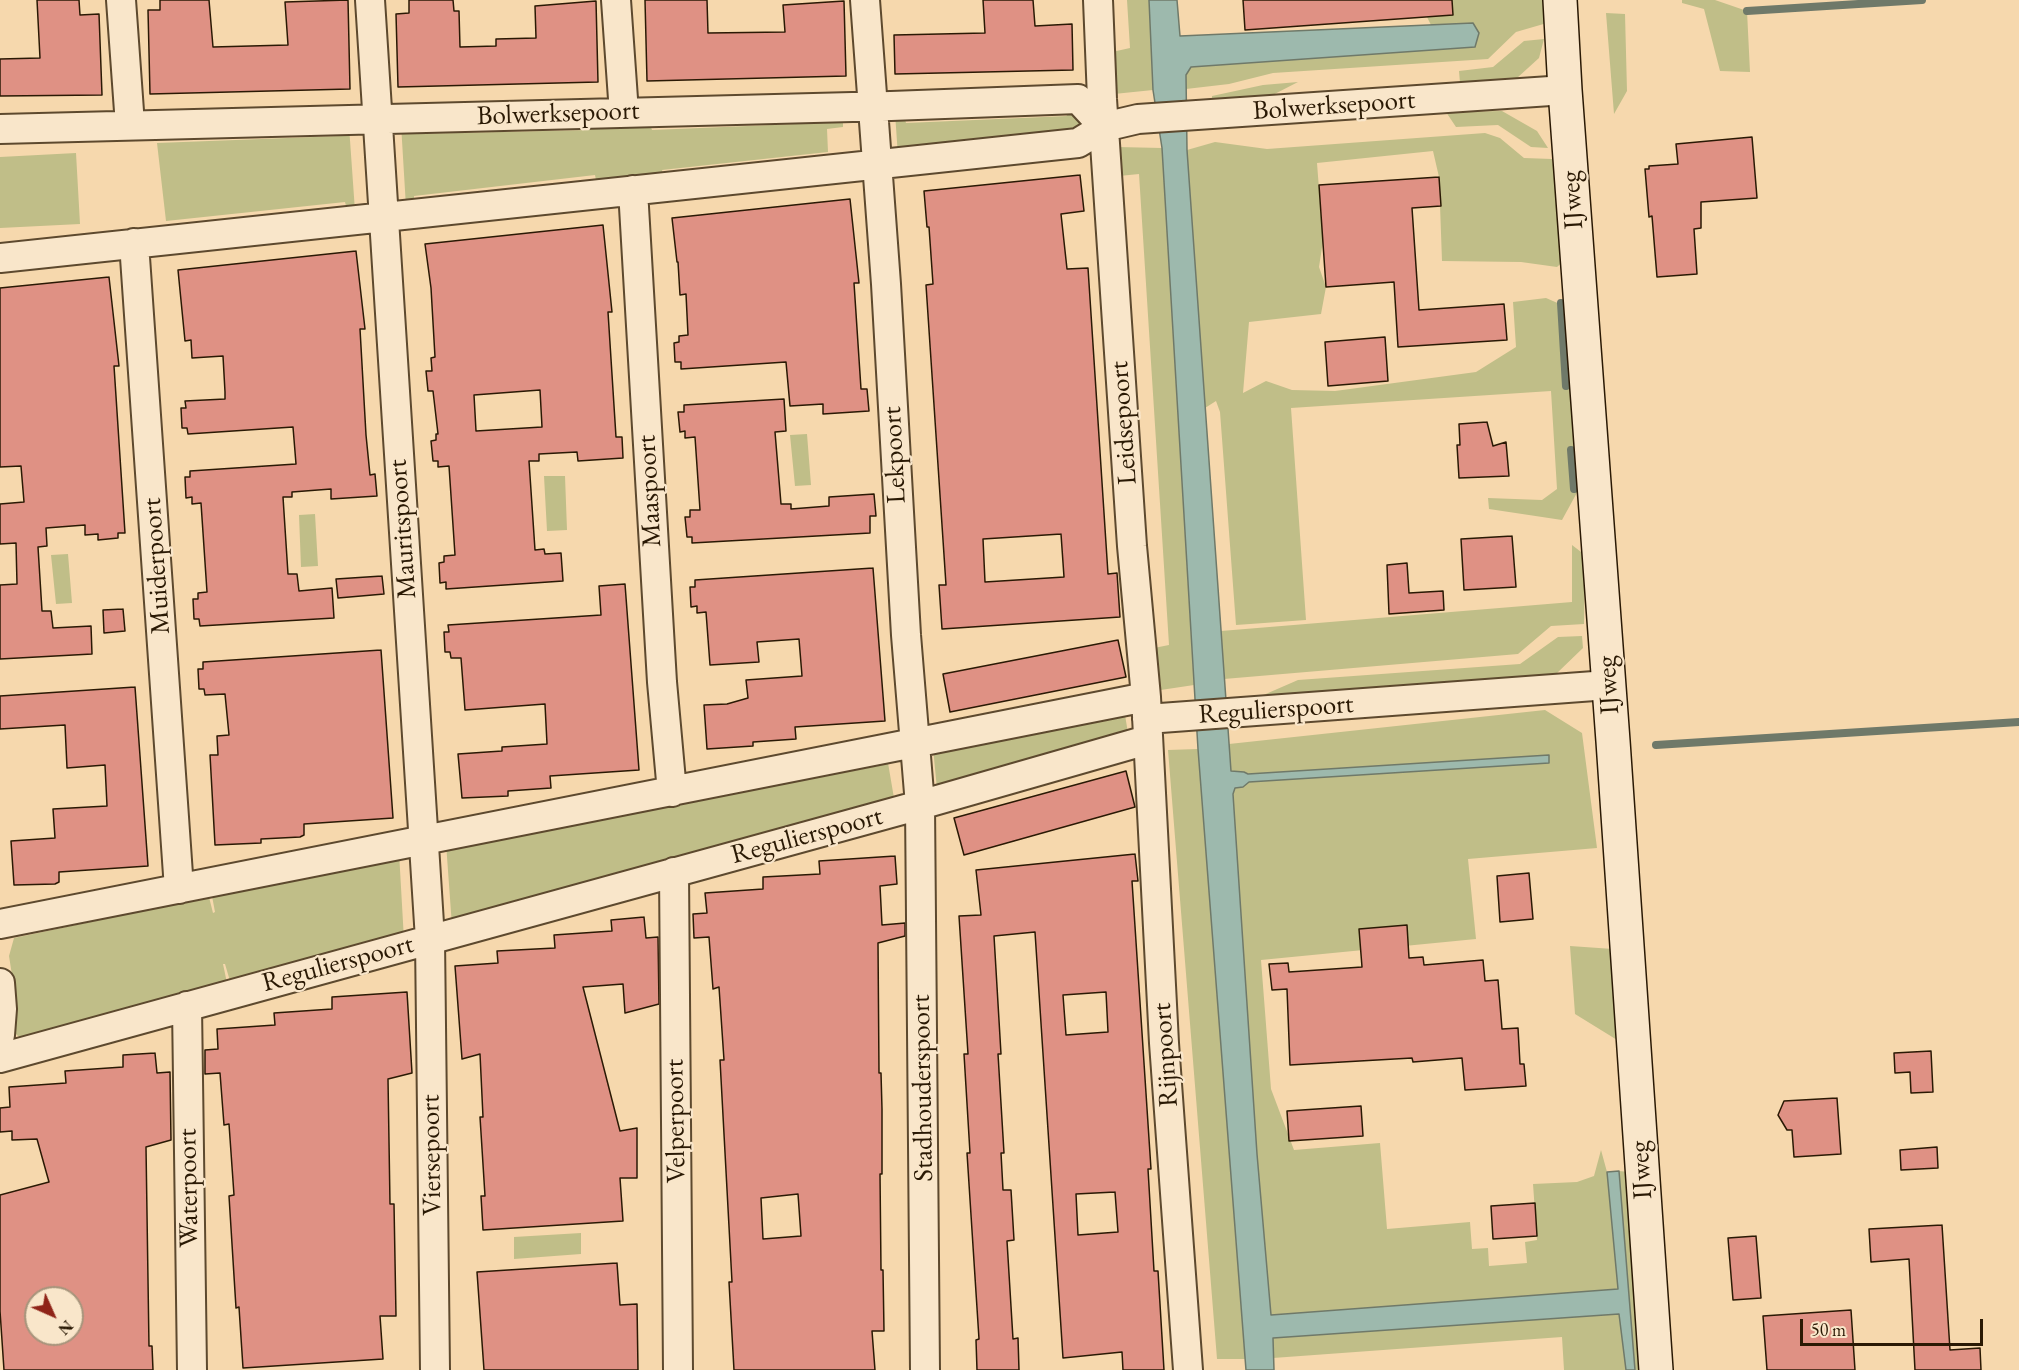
<!DOCTYPE html>
<style>
body{margin:0}
#map{position:relative;width:2019px;height:1370px;overflow:hidden;background:#f6d8ad;font-family:"EB Garamond",serif}
canvas{display:block}
.north{position:absolute;left:24px;top:1286px;width:60px;height:60px;box-sizing:border-box;background:#f9e6ca;border:2px solid #a6947b;border-radius:50%;rotate:135deg;font-size:16px;font-weight:700;line-height:24px;text-align:center;color:#2a1904}
.north::after{content:'';display:block;margin:auto;width:21px;height:27px;background:#8f2418;clip-path:polygon(50% 0,100% 100%,50% 72%,0 100%)}
.scale{position:absolute;left:1800px;top:1319px;width:183px;height:27px;box-sizing:border-box;border:3px solid #2a1904;border-top:0;padding-left:8px;font-size:18px;line-height:21px;white-space:nowrap;color:#2a1904;-webkit-text-stroke:4px #f9e6ca;paint-order:stroke}
</style>
<div id="map">
<canvas width="2019" height="1370"></canvas>
<div class="north">N</div>
<div class="scale">50 m</div>
</div>
<script>
const context = document.querySelector('canvas').getContext('2d');
context.lineJoin = 'round';
function paint(path, color) { context.fillStyle = color; context.fill(path, 'evenodd'); }
const poly = rows => new Path2D(rows.map(r => 'M' + r).join(''));
function stroke(path, color, width, dash) { context.strokeStyle = color; context.lineWidth = width; context.lineCap = dash ? 'butt' : 'round'; context.setLineDash(dash || []); context.stroke(path); }
function label(font, color, halo, rows, align = 'center') {
  context.font = font + ' "EB Garamond",serif'; context.lineWidth = 4.5; context.setLineDash([]); context.textBaseline = 'middle'; context.strokeStyle = halo; context.fillStyle = color; for (const [text, x, y, turn = 0] of rows) {
    context.save(); context.translate(x, y); context.rotate((+turn || 0) * Math.PI / 180); context.textAlign = isNaN(turn) ? turn : align; if (halo) context.strokeText(text, 0, 0); context.fillText(text, 0, 0); context.restore();
  }
}
paint(poly([
 [1127,0,1149,0,1153,90,1114,94,1112,52,1130,48],
 [1426,0,1547,0,1547,23,1516,32,1488,59,1273,73,1229,84,1186,89,1186,75,1191,67,1473,23,1431,25,1427,17],
 [1682,0,1715,0,1747,11,1750,72,1720,71,1704,9,1682,3],
 [1606,13,1625,14,1627,91,1614,114],
 [1544,39,1539,58,1517,78,1460,83,1459,71,1493,67,1524,41],
 [1298,82,1261,101,1212,104,1212,96,1263,85],
 [1065,108,1079,112,1080,125,1062,137,1061,130,908,146,905,156,898,156,895,113,903,112,906,123,1067,116],
 [1502,111,1537,131,1548,148,1531,147,1498,125,1456,127,1446,112],
 [590,119,648,119,652,130,843,122,843,127,827,129,828,152,662,170,664,177,597,185,595,175,414,196,414,207,406,207,401,124,409,124,410,134,589,130],
 [342,126,349,126,355,211,348,213,345,202,166,221,157,143,340,136],
 [1485,133,1500,138,1524,158,1552,159,1568,250,1566,259,1557,267,1521,262,1442,261,1439,177,1433,151,1317,163,1321,215,1409,213,1408,227,1323,241,1319,267,1326,287,1321,314,1249,322,1243,393,1266,381,1292,390,1335,391,1476,372,1516,347,1513,302,1546,298,1569,308,1585,478,1562,520,1489,509,1488,498,1542,500,1557,489,1551,391,1291,408,1306,620,1236,625,1220,412,1216,401,1205,408,1187,150,1215,142,1267,149],
 [1117,147,1162,148,1194,685,1154,691,1149,649,1169,645,1139,174,1119,176],
 [76,153,80,224,0,228,0,157],
 [807,434,811,485,795,486,790,435],
 [544,476,565,476,567,530,547,531],
 [315,514,318,566,301,567,299,515],
 [1572,545,1585,555,1584,624,1551,626,1518,654,1224,679,1221,631,1572,602],
 [68,554,72,603,56,604,51,555],
 [1582,636,1583,648,1556,674,1252,700,1298,680,1520,664,1558,637],
 [1124,709,1129,739,937,789,933,748],
 [1545,710,1582,733,1597,848,1468,859,1476,939,1261,960,1271,1089,1294,1150,1380,1143,1387,1229,1470,1222,1472,1249,1488,1248,1489,1266,1527,1263,1525,1242,1537,1240,1533,1184,1577,1182,1594,1176,1601,1150,1607,1172,1618,1289,1271,1315,1257,1154,1229,744],
 [1198,749,1245,1359,1217,1359,1168,750],
 [887,757,895,804,876,810,873,803,478,912,452,926,446,843,460,847,637,813,636,806,700,794,702,800,878,766,877,759],
 [399,852,404,940,230,981,225,964,223,964,227,983,21,1039,13,1031,15,994,9,956,14,938,209,897,213,913,215,912,212,896,390,862],
 [1570,946,1613,949,1622,1043,1575,1014],
 [1619,1171,1629,1172,1643,1370,1635,1370],
 [581,1233,581,1254,514,1259,514,1237],
 [1619,1314,1626,1370,1564,1370,1562,1337,1273,1358,1272,1338]
]), '#c0be88');
const water = poly([
 [1149,0,1177,0,1180,36,1473,23,1479,33,1475,47,1191,67,1186,75,1187,150,1231,771,1244,772,1248,774,1549,755,1549,763,1249,782,1243,787,1235,788,1233,794,1257,1154,1271,1315,1618,1289,1607,1172,1619,1171,1635,1370,1626,1370,1619,1314,1273,1338,1274,1370,1246,1370,1198,749,1162,148,1153,90,1149,0]
]);
paint(water, '#9db9ad');
stroke(water, '#6f7969', 1.5);
stroke(poly([
 [1747,11,1922,0],
 [1561,303,1566,386],
 [1571,450,1574,489],
 [1656,745,2019,722]
]), '#6f7969', 8);
const building = poly([
 [37,0,79,0,80,15,99,14,102,95,0,96,0,59,40,58,37,0],
 [160,0,209,0,213,47,288,45,285,2,348,0,350,89,150,94,148,10,160,10,160,0],
 [409,0,453,0,454,11,459,11,460,47,496,46,496,39,536,38,535,6,596,1,598,82,398,87,396,14,409,13,409,0],
 [645,0,707,0,708,33,785,32,783,5,844,1,846,76,647,81,645,0],
 [983,0,1033,0,1035,26,1072,24,1073,70,895,74,894,35,985,33,983,0],
 [1243,0,1452,0,1453,15,1245,30,1243,0],
 [1752,137,1757,198,1701,202,1701,228,1694,229,1697,274,1657,277,1652,216,1649,217,1645,169,1649,169,1649,166,1678,164,1676,144,1752,137],
 [1080,175,1084,211,1061,214,1067,269,1088,268,1108,574,1117,573,1120,617,942,629,939,585,946,585,926,285,933,284,929,227,927,227,924,191,1080,175],
 [1061,534,1064,577,985,582,983,539,1061,534],
 [1439,177,1441,206,1412,208,1419,310,1504,304,1507,340,1398,347,1394,282,1326,287,1319,185,1439,177],
 [850,199,859,283,854,283,861,389,867,389,869,411,823,414,823,404,790,406,786,362,681,369,681,362,675,362,674,343,679,342,679,336,688,335,686,294,680,295,678,262,677,262,672,218,850,199],
 [603,225,612,312,608,312,616,437,622,437,623,458,578,461,577,452,539,454,539,461,529,461,535,550,544,549,545,554,561,553,563,581,446,589,446,582,440,583,439,563,444,562,444,556,455,555,449,466,438,467,438,461,433,461,431,441,436,440,436,434,438,434,433,391,428,391,426,371,432,371,431,358,435,357,431,288,425,244,603,225],
 [540,390,542,427,476,431,474,395,540,390],
 [356,251,365,329,360,329,366,435,370,475,375,474,377,496,331,499,331,489,292,492,292,497,283,497,288,574,297,574,299,591,332,588,334,618,200,626,199,619,194,619,193,599,198,599,198,593,207,592,201,503,192,504,192,497,186,498,185,477,190,477,190,471,296,464,293,427,188,434,187,428,182,428,181,408,186,408,185,401,225,399,225,392,223,356,192,358,191,340,185,341,178,270,356,251],
 [109,277,119,366,114,366,125,533,118,533,118,538,98,540,98,534,85,535,85,525,46,528,47,546,38,547,42,611,51,611,53,628,91,626,92,654,0,659,0,585,17,584,16,543,0,544,0,504,24,502,21,466,0,467,0,288,109,277],
 [1385,337,1388,381,1328,386,1325,342,1385,337],
 [784,399,786,431,775,432,781,504,791,504,791,509,829,506,829,497,874,494,876,516,870,516,870,533,692,543,692,537,687,537,685,517,690,517,690,510,700,510,695,437,685,438,685,431,680,432,678,412,684,412,684,405,784,399],
 [1487,422,1493,446,1506,442,1509,476,1459,478,1457,445,1460,445,1459,424,1487,422],
 [1512,536,1516,587,1464,590,1461,539,1512,536],
 [1407,563,1409,593,1443,591,1444,610,1389,614,1387,565,1407,563],
 [873,568,885,721,795,727,796,739,753,742,753,746,707,749,704,705,727,704,748,698,746,680,802,676,799,639,757,642,759,662,710,665,706,612,697,613,697,606,691,607,690,587,695,587,695,580,873,568],
 [382,576,384,594,338,598,336,579,382,576],
 [625,584,639,770,550,776,551,788,508,791,508,796,462,798,458,754,502,751,502,747,547,744,545,704,465,710,461,658,451,658,450,652,445,652,444,632,449,632,448,625,601,615,599,586,625,584],
 [123,609,125,631,104,633,103,610,123,609],
 [1118,640,1126,677,950,712,943,674,1118,640],
 [381,650,393,818,304,824,304,835,300,837,261,839,261,843,215,845,210,755,218,755,217,736,229,735,225,694,205,695,204,689,199,689,198,669,203,669,203,662,381,650],
 [135,687,148,866,59,872,59,882,55,884,14,885,11,841,55,838,53,809,107,806,105,765,67,768,65,725,0,729,0,696,135,687],
 [1126,771,1135,807,964,855,954,818,1126,771],
 [1135,854,1138,881,1132,881,1151,1169,1148,1169,1154,1271,1158,1271,1164,1370,1123,1370,1122,1352,1063,1358,1035,932,994,936,1001,1054,998,1054,1004,1153,1001,1153,1003,1190,1011,1190,1014,1240,1007,1241,1013,1339,1018,1338,1019,1370,977,1370,976,1340,979,1339,967,1153,970,1153,964,1054,968,1054,959,916,981,915,976,870,1135,854],
 [1106,992,1108,1032,1066,1035,1063,995,1106,992],
 [1115,1192,1118,1232,1078,1235,1076,1194,1115,1192],
 [895,856,897,884,880,886,882,925,905,923,905,936,878,943,879,1073,881,1073,882,1109,882,1174,880,1174,881,1270,883,1270,884,1331,872,1331,875,1370,734,1370,729,1282,732,1282,720,1060,724,1060,719,987,713,989,709,937,694,938,693,914,707,913,705,893,763,889,763,877,820,874,819,861,895,856],
 [798,1194,801,1236,763,1239,761,1198,798,1194],
 [1529,873,1533,919,1500,922,1497,876,1529,873],
 [644,917,646,938,658,937,659,1004,625,1013,623,984,583,987,620,1131,637,1128,637,1178,620,1178,623,1221,483,1230,481,1196,485,1196,480,1117,483,1117,480,1054,462,1059,455,966,498,963,497,951,555,948,554,935,612,931,611,920,644,917],
 [1407,925,1409,958,1423,957,1424,965,1483,960,1485,981,1498,980,1502,1029,1518,1028,1520,1064,1524,1064,1526,1086,1465,1090,1462,1058,1413,1062,1412,1058,1290,1065,1287,989,1272,990,1269,964,1288,963,1289,972,1362,967,1359,929,1407,925],
 [407,992,412,1073,388,1079,390,1204,394,1204,396,1316,380,1316,383,1359,243,1368,239,1307,236,1308,229,1196,234,1195,229,1124,224,1125,220,1073,205,1074,205,1050,218,1049,217,1029,275,1025,274,1013,332,1009,332,997,407,992],
 [1931,1051,1933,1092,1911,1093,1910,1072,1895,1073,1894,1053,1931,1051],
 [155,1053,157,1073,170,1072,171,1140,146,1147,149,1346,152,1346,153,1370,4,1370,0,1311,0,1195,49,1182,37,1139,12,1140,12,1131,0,1132,0,1108,10,1107,9,1087,66,1083,65,1071,123,1067,123,1055,155,1053],
 [36,1298,72,1298,72,1334,36,1334,36,1298],
 [1837,1098,1841,1154,1794,1157,1792,1130,1787,1130,1778,1115,1784,1101,1837,1098],
 [1361,1106,1363,1136,1289,1141,1287,1111,1361,1106],
 [1937,1147,1938,1168,1901,1170,1900,1150,1937,1147],
 [1535,1203,1537,1236,1493,1239,1491,1206,1535,1203],
 [1942,1225,1950,1350,1980,1348,1981,1370,1915,1370,1909,1259,1871,1262,1869,1229,1942,1225],
 [1756,1236,1761,1298,1733,1300,1728,1238,1756,1236],
 [617,1263,620,1305,637,1304,638,1370,484,1370,477,1272,617,1263],
 [1851,1310,1855,1370,1767,1370,1763,1316,1851,1310]
]);
paint(building, '#df9184');
stroke(building, '#2a1904', 1.5);
const street = poly([
 [121,0,130,125],
 [370,0,430,939,435,1370],
 [616,0,624,113],
 [865,0,886,284,906,635,920,805,925,1370],
 [1098,0,1102,99,1132,546,1146,697,1164,1043,1188,1370],
 [0,129,891,106,1078,99,1104,127],
 [633,190,662,682,672,792],
 [134,243,179,889],
 [0,258,1078,143,1104,127,1138,119,1565,90],
 [1147,719,1608,685],
 [674,872,678,1370],
 [0,924,1146,697],
 [0,983,2,1009,0,1035],
 [187,1006,192,1370],
 [0,1058,920,805,1147,740]
]);
const secondary = poly([
 [1560,0,1565,90,1613,741,1656,1370]
]);
stroke(street, '#5d492e', 32);
stroke(secondary, '#2a1904', 36);
stroke(street, '#f9e6ca', 28);
stroke(secondary, '#f9e6ca', 33);
label('27px', '#2a1904', '#f9e6ca', [
 ["Bolwerksepoort",1334,106,-4],
 ["Bolwerksepoort",558,114,-2],
 ["IJweg",1573,200,-94],
 ["Leidsepoort",1124,423,-94],
 ["Lekpoort",895,455,-93],
 ["Maaspoort",650,491,-93],
 ["Mauritspoort",403,529,-94],
 ["Muiderpoort",157,566,-94],
 ["IJweg",1609,685,-94],
 ["Regulierspoort",1276,710,-4],
 ["Regulierspoort",807,836,-15],
 ["Regulierspoort",338,964,-15],
 ["Rijnpoort",1166,1055,-94],
 ["Stadhouderspoort",923,1088,-91],
 ["Velperpoort",676,1121,-91],
 ["Viersepoort",432,1155,-91],
 ["IJweg",1642,1170,-94],
 ["Waterpoort",189,1188,-91]
]);
</script>
